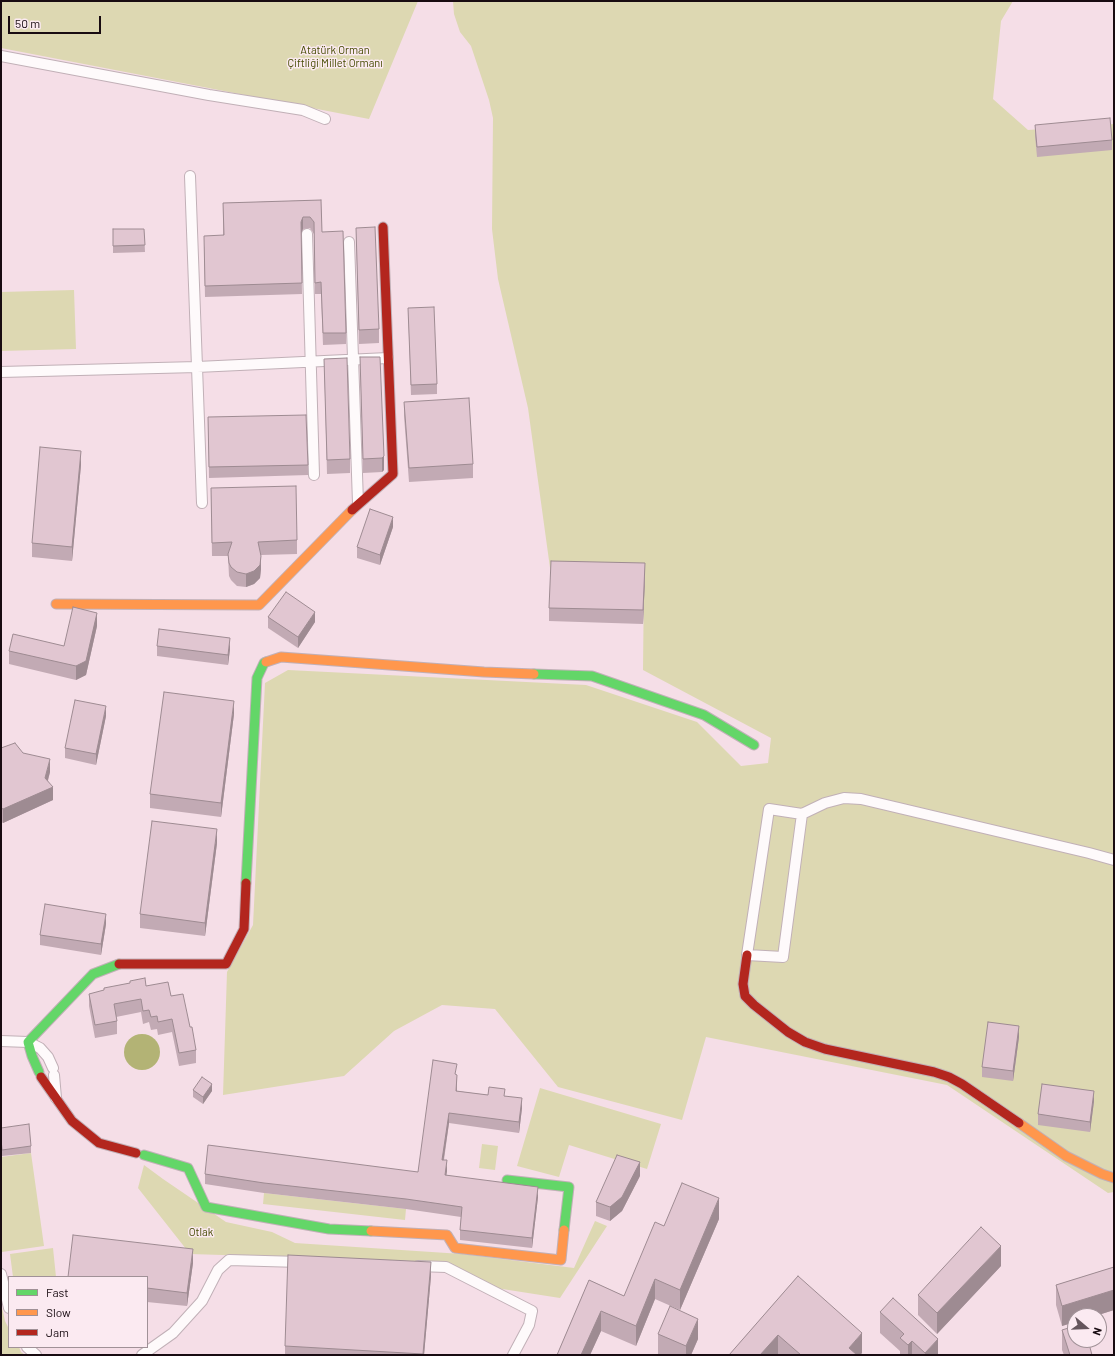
<!DOCTYPE html>
<meta charset="utf-8">
<style>
body{margin:0}
#map{position:relative;width:1115px;height:1356px;overflow:hidden;background:#f5dee7;font-family:Barlow,sans-serif}
canvas{display:block}
.frame{position:absolute;inset:0;border:2px solid #180b11;pointer-events:none}
.legend{position:absolute;left:8px;top:1276px;width:140px;height:72px;box-sizing:border-box;background:#fbeaf1;border:1px solid #a09197;margin:0;padding:5px 7px;list-style:none;font-size:12px;color:#180b11}
.legend li{display:flex;align-items:center;gap:8px;height:20px}
.legend b{width:20px;border:1px solid #a09197}
.north{position:absolute;left:1067px;top:1308px;width:40px;height:40px;box-sizing:border-box;background:#fbeaf1;border:1px solid #a09197;border-radius:50%;rotate:109deg;font-size:11px;font-weight:700;line-height:16px;text-align:center;color:#180b11}
.north::after{content:'';display:block;margin:auto;width:14px;height:18px;background:#65555c;clip-path:polygon(50% 0,100% 100%,50% 72%,0 100%)}
.scale{position:absolute;left:8px;top:16px;width:93px;height:18px;box-sizing:border-box;border:2px solid #180b11;border-top:0;padding-left:5px;font-size:12px;line-height:14px;white-space:nowrap;color:#180b11;-webkit-text-stroke:3px #fbeaf1;paint-order:stroke}
</style>
<div id="map">
<canvas width="1115" height="1356"></canvas>
<div class="frame"></div>
<ul class="legend">
<li><b style="height:5px;background:#63d668"></b>Fast</li>
<li><b style="height:5px;background:#ff974d"></b>Slow</li>
<li><b style="height:5px;background:#b3261e"></b>Jam</li>
</ul>
<div class="north">N</div>
<div class="scale">50 m</div>
</div>
<script>
const context = document.querySelector('canvas').getContext('2d');
context.lineJoin = 'round';
function paint(path, color) { context.fillStyle = color; context.fill(path, 'evenodd'); }
const poly = rows => new Path2D(rows.map(r => 'M' + r).join(''));
function stroke(path, color, width, dash) { context.strokeStyle = color; context.lineWidth = width; context.lineCap = dash ? 'butt' : 'round'; context.setLineDash(dash || []); context.stroke(path); }
function label(font, color, halo, rows, align = 'center') {
  context.font = font + ' Barlow,sans-serif'; context.lineWidth = 3; context.setLineDash([]); context.textBaseline = 'middle'; context.strokeStyle = halo; context.fillStyle = color; for (const [text, x, y, turn = 0] of rows) {
    context.save(); context.translate(x, y); context.rotate((+turn || 0) * Math.PI / 180); context.textAlign = isNaN(turn) ? turn : align; if (halo) context.strokeText(text, 0, 0); context.fillText(text, 0, 0); context.restore();
  }
}
paint(poly([
 [1,1,418,1,369,119,1,48],
 [453,1,1013,1,1001,21,993,99,1028,130,1114,124,1114,1192,1108,1193,947,1085,706,1037,682,1120,558,1087,495,1009,442,1005,394,1031,344,1076,223,1095,227,972,253,925,265,683,288,670,586,685,697,722,741,766,768,763,771,738,643,670,644,577,551,575,528,408,498,279,492,229,493,118,489,100,471,46,460,32,454,14],
 [74,290,76,349,1,351,1,292],
 [540,1088,661,1124,647,1169,569,1145,559,1177,517,1166],
 [482,1144,498,1146,495,1170,479,1168],
 [31,1153,44,1246,2,1252,1,1243,1,1157],
 [144,1165,163,1179,226,1222,272,1232,295,1243,462,1254,574,1268,595,1221,607,1226,560,1298,496,1288,448,1262,190,1254,138,1188],
 [264,1193,406,1209,405,1220,263,1204],
 [53,1248,56,1277,13,1277,10,1254],
 [1,1303,5,1321,9,1329,9,1347,19,1347,21,1352,25,1355,1,1355]
]), '#ddd8b2');
paint(poly([
 '124 1052a18 18 0 1 1 36 0a18 18 0 1 1-36 0Z'
]), '#b3b375');
const street = poly([
 [1,56,209,95,303,110,325,119],
 [190,176,202,503],
 [307,234,314,475],
 [349,242,358,503],
 [1,372,197,367,388,358],
 [769,809,802,814,783,957,747,955,769,809],
 [802,814,825,803,844,798,861,799,1089,853,1114,860],
 [1,1041,28,1042,40,1048,48,1057,53,1068],
 [54,1075,56,1098],
 [418,1266,446,1267,532,1311,529,1325,513,1355],
 [1,1274,9,1308],
 [27,1347,36,1355],
 [142,1355,173,1333,202,1301,218,1270,229,1260,300,1262]
]);
const fast = poly([
 [534,674,592,676,704,715,754,745],
 [246,883,257,678,264,663,266,662],
 [39,1072,32,1056,28,1042,93,974,119,964],
 [144,1155,188,1168,206,1207,329,1229,371,1231],
 [507,1180,569,1187,564,1230]
]);
const slow = poly([
 [56,604,259,605,352,510],
 [266,662,281,657,484,672,534,674],
 [1019,1123,1066,1156,1102,1174,1114,1178],
 [371,1231,447,1235,455,1248,561,1260,564,1230]
]);
const jam = poly([
 [352,510,393,474,383,227],
 [747,955,743,984,745,996,754,1005,788,1032,805,1042,825,1049,934,1072,949,1077,962,1084,1019,1123],
 [119,964,226,964,244,929,246,883],
 [41,1077,72,1121,99,1143,136,1153]
]);
stroke(street, '#c1b0b7', 12);
stroke(fast, '#c1b0b7', 11);
stroke(slow, '#c1b0b7', 11);
stroke(jam, '#c1b0b7', 11);
stroke(street, '#fefafb', 10);
stroke(fast, '#63d668', 9);
stroke(slow, '#ff974d', 9);
stroke(jam, '#b3261e', 9);
paint(poly([
 [1035,125,1112,140,1112,150,1037,157,1035,135],
 [321,200,322,232,346,333,346,344,323,345,321,294,315,294,314,234,310,228,303,229,301,233,302,294,205,297,204,247,223,235,223,203],
 [356,228,379,329,379,343,359,344],
 [113,229,144,229,145,252,113,253],
 [408,308,437,384,437,394,411,395],
 [360,357,384,456,384,470,382,472,363,473],
 [324,359,350,459,350,473,327,474],
 [404,402,473,464,473,478,409,482,404,416],
 [208,417,308,465,308,475,209,478],
 [81,465,72,561,32,557,32,543],
 [211,488,297,540,297,554,261,555,261,569,260,578,254,584,246,587,237,586,231,580,229,576,228,556,212,556],
 [393,527,380,565,357,558,357,547],
 [645,577,643,624,549,621,549,608],
 [268,617,315,622,298,648,268,628],
 [97,626,86,675,76,680,9,664,9,651,64,646],
 [157,646,230,649,228,665,157,656],
 [234,714,221,817,150,808,150,794],
 [106,716,96,765,65,758,65,748],
 [1,748,23,753,50,772,48,781,53,800,3,823,1,822],
 [217,843,205,936,140,928,140,914],
 [106,924,101,955,40,945,40,935],
 [130,981,171,996,190,1027,196,1050,196,1063,179,1066,172,1032,158,1035,157,1029,151,1030,149,1022,143,1024,141,1012,116,1017,117,1021,117,1034,95,1038,89,1006,89,994,104,991,130,983],
 [1019,1037,1013,1081,982,1077,982,1067],
 [457,1074,457,1091,488,1095,505,1096,522,1108,519,1133,449,1123,444,1160,447,1171,446,1175,538,1197,532,1248,460,1240,460,1230,461,1217,406,1209,264,1193,205,1184,205,1174,418,1172],
 [193,1090,212,1091,203,1104,193,1097],
 [1094,1101,1090,1132,1038,1125,1038,1114],
 [1,1128,31,1146,31,1153,2,1156,1,1146],
 [640,1176,622,1211,610,1221,596,1216,596,1202],
 [719,1219,680,1310,655,1299,636,1346,601,1331,590,1355,557,1355,589,1280,624,1296,664,1226],
 [193,1263,187,1306,147,1302,147,1277],
 [1001,1266,937,1334,918,1315,918,1295],
 [1114,1267,1114,1310,1095,1316,1075,1316,1075,1322,1062,1326,1056,1305,1056,1285],
 [431,1276,424,1355,285,1355,285,1346],
 [798,1276,862,1353,860,1355,729,1355],
 [880,1312,938,1355,900,1355,900,1351,880,1333],
 [1062,1330,1092,1355,1064,1355,1062,1350],
 [658,1334,698,1339,691,1355,660,1355,658,1354]
]), '#c2aab4');
paint(poly([
 [303,217,303,229,301,234,301,222],
 [81,451,81,465,72,561,72,547],
 [384,456,384,470,382,472,382,458],
 [393,517,393,527,380,565,380,555],
 [261,556,261,569,260,578,254,584,246,587,246,574],
 [645,563,645,577,643,624,643,610],
 [315,612,315,622,298,648,298,637],
 [97,613,97,626,86,675,76,680,76,666],
 [230,638,230,649,228,665,228,655],
 [234,701,234,714,221,817,221,803],
 [106,706,106,716,96,765,96,754],
 [50,759,50,772,45,790,53,787,53,800,3,823,3,809,45,778],
 [217,829,217,843,205,936,205,923],
 [106,914,106,924,101,955,101,944],
 [1019,1026,1019,1037,1013,1081,1013,1071],
 [457,1075,457,1085,456,1101,456,1091],
 [212,1084,212,1091,203,1104,203,1097],
 [1094,1091,1094,1101,1090,1132,1090,1122],
 [522,1098,522,1108,519,1133,519,1122],
 [449,1113,449,1123,442,1170,442,1160],
 [447,1160,447,1171,445,1185,445,1175],
 [640,1162,640,1176,622,1211,610,1221,610,1207],
 [538,1187,538,1197,532,1248,532,1238],
 [719,1198,719,1219,680,1310,680,1290],
 [1001,1246,1001,1266,937,1334,937,1313],
 [193,1249,193,1263,187,1306,187,1293],
 [431,1262,431,1276,424,1355,423,1355],
 [655,1279,655,1299,636,1346,636,1326],
 [1114,1290,1114,1310,1095,1316,1075,1316,1075,1322,1062,1326,1062,1306],
 [601,1311,601,1331,590,1355,581,1355],
 [698,1319,698,1339,691,1355,686,1355,686,1346],
 [862,1333,862,1353,860,1355,849,1355,849,1348],
 [778,1335,778,1355,760,1355],
 [938,1339,938,1355,925,1355,925,1353],
 [912,1341,912,1355,908,1355,908,1345]
]), '#9e8b92');
const building = poly([
 [1110,118,1112,140,1037,147,1035,125,1110,118],
 [321,200,322,232,343,231,346,333,323,333,321,282,315,283,314,222,310,217,303,217,301,222,302,283,205,286,204,236,224,235,223,203,321,200],
 [375,227,379,329,359,330,356,228,375,227],
 [113,229,144,229,145,245,113,246,113,229],
 [434,307,437,384,411,385,408,308,434,307],
 [360,357,380,357,384,456,382,458,363,459,360,357],
 [347,358,350,459,327,460,324,359,347,358],
 [469,398,473,464,409,468,404,402,469,398],
 [306,415,308,465,209,467,208,417,306,415],
 [40,447,81,451,72,547,32,543,40,447],
 [296,486,297,540,258,542,261,556,260,565,254,571,246,574,237,572,231,567,229,563,228,554,232,542,212,543,211,488,296,486],
 [370,509,393,517,380,555,357,547,370,509],
 [551,561,645,563,643,610,549,608,551,561],
 [286,592,315,612,298,637,268,617,286,592],
 [73,607,97,613,86,661,76,666,9,651,13,634,64,646,73,607],
 [159,629,230,638,228,655,157,646,159,629],
 [164,692,234,701,221,803,150,794,164,692],
 [75,700,106,706,96,754,65,748,75,700],
 [15,743,23,753,50,759,45,778,53,787,3,809,1,808,1,748,15,743],
 [152,821,217,829,205,923,140,914,152,821],
 [45,904,106,914,101,944,40,935,45,904],
 [145,978,146,986,168,982,171,996,183,994,190,1027,192,1027,196,1050,179,1053,172,1019,158,1022,157,1016,151,1017,149,1010,143,1011,141,999,114,1004,117,1021,95,1025,89,994,104,990,104,988,130,983,130,981,145,978],
 [988,1022,1019,1026,1013,1071,982,1067,988,1022],
 [433,1060,457,1064,455,1074,457,1075,456,1091,488,1095,489,1087,505,1089,504,1096,522,1098,519,1122,449,1113,442,1160,447,1160,445,1175,538,1187,532,1238,460,1230,462,1207,406,1199,264,1183,205,1174,208,1145,418,1172,433,1060],
 [202,1077,212,1084,203,1097,193,1090,202,1077],
 [1042,1084,1094,1091,1090,1122,1038,1114,1042,1084],
 [29,1124,31,1146,2,1150,1,1139,1,1128,29,1124],
 [617,1155,640,1162,622,1197,610,1207,596,1202,617,1155],
 [682,1183,719,1198,680,1290,655,1279,636,1326,601,1311,581,1355,557,1355,589,1280,624,1296,655,1222,664,1226,682,1183],
 [981,1227,1001,1246,937,1313,918,1295,981,1227],
 [73,1235,193,1249,187,1293,147,1288,147,1277,68,1277,73,1235],
 [288,1255,431,1262,423,1354,285,1346,288,1255],
 [1114,1267,1114,1290,1062,1306,1056,1285,1114,1267],
 [798,1276,862,1333,849,1348,857,1355,801,1355,778,1335,760,1355,729,1355,798,1276],
 [893,1298,938,1339,925,1353,912,1341,908,1345,900,1338,904,1334,880,1312,893,1298],
 [670,1306,698,1319,686,1346,658,1334,670,1306],
 [1075,1326,1075,1340,1088,1340,1092,1355,1070,1355,1062,1330,1075,1326]
]);
paint(building, '#e1c6d1');
stroke(building, '#9e8b92', 1);
label('11px', '#464b02', '#fbeaf1', [
 ["Atatürk Orman",335,50],
 ["Çiftliği Millet Ormanı",335,63],
 ["Otlak",201,1232]
]);
</script>
